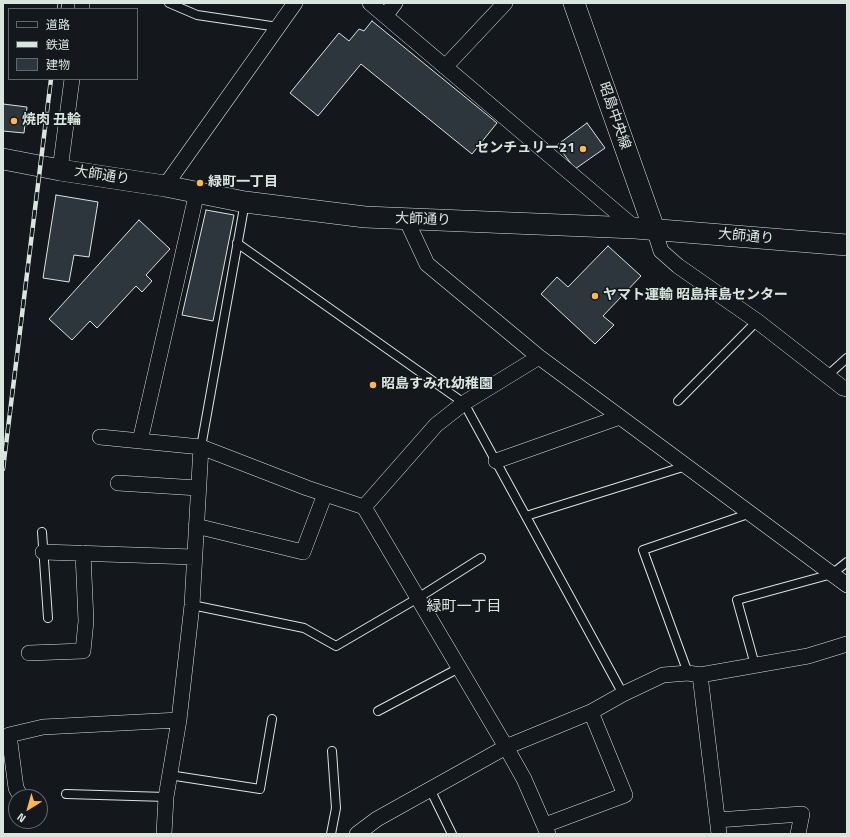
<!DOCTYPE html>
<meta charset="utf-8">
<style>
body{margin:0}
#map{position:relative;width:850px;height:837px;overflow:hidden;background:#14181c;font-family:"Titillium Web","Noto Sans JP",sans-serif}
canvas{display:block}
.frame{position:absolute;inset:0;border:4px solid #d8e6dc;pointer-events:none}
.legend{position:absolute;left:8px;top:8px;width:130px;height:72px;box-sizing:border-box;background:#14181c;border:1px solid #626a69;margin:0;padding:5px 7px;list-style:none;font-size:12px;color:#d8e6dc}
.legend li{display:flex;align-items:center;gap:8px;height:20px}
.legend b{width:20px;border:1px solid #626a69}
.north{position:absolute;left:8px;top:789px;width:40px;height:40px;box-sizing:border-box;background:#14181c;border:1px solid #626a69;border-radius:50%;rotate:217deg;font-size:11px;font-weight:700;line-height:16px;text-align:center;color:#d8e6dc}
.north::after{content:'';display:block;margin:auto;width:14px;height:18px;background:#ffb74d;clip-path:polygon(50% 0,100% 100%,50% 72%,0 100%)}
</style>
<div id="map">
<canvas width="850" height="837"></canvas>
<div class="frame"></div>
<ul class="legend">
<li><b style="height:5px;background:#14181c"></b>道路</li>
<li><b style="height:5px;background:#d8e6dc"></b>鉄道</li>
<li><b style="height:11px;background:#2c363c"></b>建物</li>
</ul>
<div class="north">N</div>
</div>
<script>
const context = document.querySelector('canvas').getContext('2d');
context.lineJoin = 'round';
function paint(path, color) { context.fillStyle = color; context.fill(path, 'evenodd'); }
const poly = rows => new Path2D(rows.map(r => 'M' + r).join(''));
function stroke(path, color, width, dash) { context.strokeStyle = color; context.lineWidth = width; context.lineCap = dash ? 'butt' : 'round'; context.setLineDash(dash || []); context.stroke(path); }
function label(font, color, halo, rows, align = 'center') {
  context.font = font + ' "Titillium Web","Noto Sans JP",sans-serif'; context.lineWidth = 3; context.setLineDash([]); context.textBaseline = 'middle'; context.strokeStyle = halo; context.fillStyle = color; for (const [text, x, y, turn = 0] of rows) {
    context.save(); context.translate(x, y); context.rotate((+turn || 0) * Math.PI / 180); context.textAlign = isNaN(turn) ? turn : align; if (halo) context.strokeText(text, 0, 0); context.fillText(text, 0, 0); context.restore();
  }
}
const building = poly([
 [372,21,497,123,472,154,361,64,318,116,290,93,339,33,349,41,359,29,364,31,372,21],
 [3,104,27,107,24,133,3,131,3,104],
 [587,123,605,148,575,169,557,145,587,123],
 [56,195,98,202,89,257,74,255,69,282,43,278,56,195],
 [206,210,234,215,213,321,182,315,206,210],
 [139,220,170,249,146,275,152,281,142,292,136,286,97,328,90,321,72,340,49,319,139,220],
 [608,246,641,276,603,316,614,325,595,344,541,294,557,277,568,287,608,246]
]);
paint(building, '#2c363c');
stroke(building, '#d8e6dc', 1);
const lane = poly([
 [169,3,197,15,278,27],
 [237,243,464,403,623,694],
 [827,376,847,358],
 [678,401,757,321],
 [201,447,245,202],
 [526,516,686,466],
 [42,532,48,618],
 [192,605,304,628,336,646,418,598,481,558],
 [755,665,737,600,832,574,847,562],
 [688,673,643,550,751,513],
 [378,711,459,668],
 [169,775,260,789,272,719],
 [430,789,452,834],
 [66,794,166,797],
 [331,834,336,808,332,751]
]);
const street = poly([
 [370,3,635,228],
 [82,9,82,3],
 [385,16,395,3],
 [445,67,505,3],
 [60,170,72,79],
 [165,186,295,3],
 [406,219,427,264,539,357,847,585],
 [654,229,661,251,678,266,757,321,843,388,847,389],
 [100,437,201,447,307,488,364,507,506,747,524,779,548,834],
 [140,441,197,192],
 [496,461,620,417],
 [118,483,198,488],
 [364,507,436,425,464,403,539,357],
 [196,526,303,552,325,494],
 [43,552,194,557],
 [29,653,83,651,86,621,83,553],
 [700,675,719,834],
 [21,797,16,788,9,735,43,727,179,720],
 [717,820,802,814,798,834],
 [545,825,625,795,591,712],
 [164,834,166,797,179,720,192,605,201,447],
 [357,834,377,819,506,747,591,712,623,694,663,675,688,673,700,675,808,656,847,644]
]);
const secondary = poly([
 [574,3,654,229],
 [3,159,60,170,165,186,245,202,365,217,635,228,847,245]
]);
stroke(lane, '#d8e6dc', 10);
stroke(street, '#d8e6dc', 16);
stroke(secondary, '#d8e6dc', 22);
stroke(lane, '#14181c', 8);
stroke(street, '#14181c', 15);
stroke(secondary, '#14181c', 21);
const rail = poly([
 [59,9,60,3],
 [3,469,51,79]
]);
stroke(rail, '#d8e6dc', 4.5);
stroke(rail, '#14181c', 3, [9]);
for (const [x, y, r, color] of [
 [14,121,4,"#ffb74d"],
 [583,149,4,"#ffb74d"],
 [200,183,4,"#ffb74d"],
 [595,296,4,"#ffb74d"],
 [373,385,4,"#ffb74d"]
]) { const dot = new Path2D(); dot.arc(x, y, r, 0, 2 * Math.PI); context.fillStyle = color; context.fill(dot); stroke(dot, '#14181c', 1.5); }
label('14px', '#d8e6dc', '#14181c', [
 ["昭島中央線",614,116,71],
 ["大師通り",102,176,9],
 ["大師通り",423,220,2],
 ["大師通り",746,237,5]
]);
label('bold 14px', '#d8e6dc', '#14181c', [
 ["焼肉 丑輪",22,121],
 ["センチュリー21",575,149,"right"],
 ["緑町一丁目",208,183],
 ["ヤマト運輸 昭島拝島センター",603,296],
 ["昭島すみれ幼稚園",381,385]
], 'left');
label('15px', '#d8e6dc', '#14181c', [
 ["緑町一丁目",464,607]
]);
</script>
